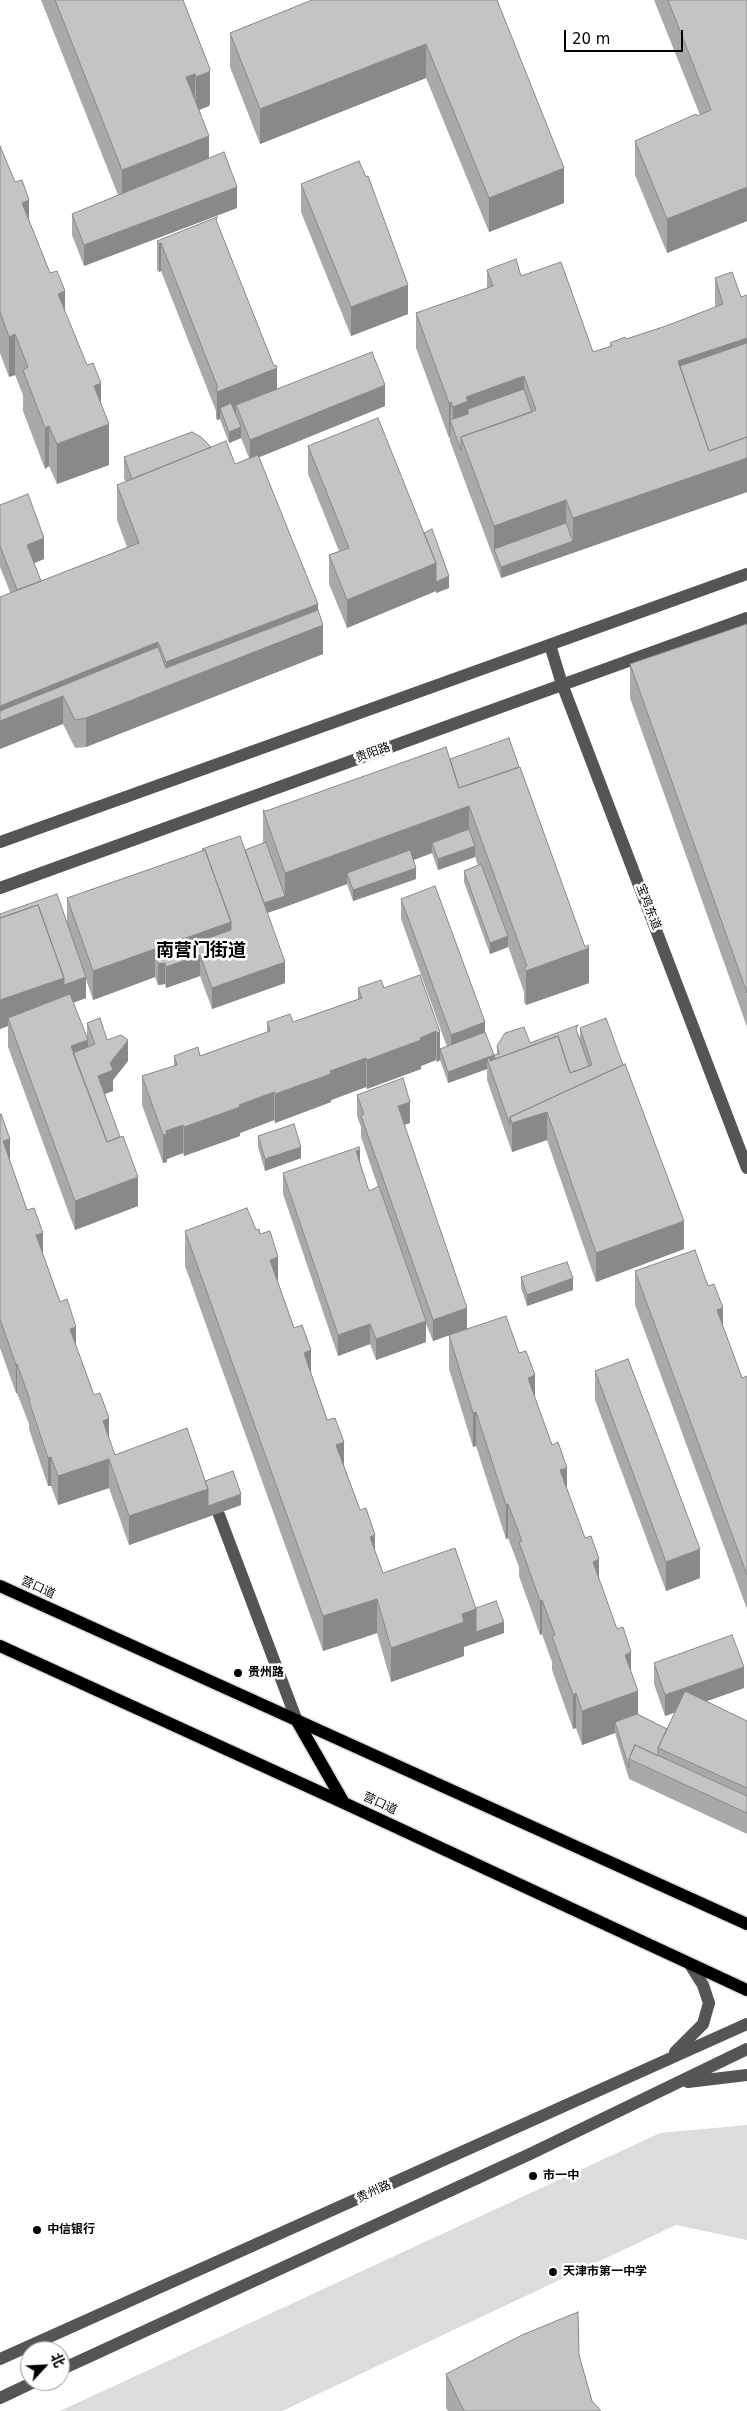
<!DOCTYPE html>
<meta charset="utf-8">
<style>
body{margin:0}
#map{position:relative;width:747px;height:2411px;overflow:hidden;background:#fff;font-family:"DejaVu Sans","Noto Sans SC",sans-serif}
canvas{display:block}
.north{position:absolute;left:20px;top:2341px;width:50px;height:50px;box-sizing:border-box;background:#fff;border:1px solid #999;border-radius:50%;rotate:65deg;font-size:14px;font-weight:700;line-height:20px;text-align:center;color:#000}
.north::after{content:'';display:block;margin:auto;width:18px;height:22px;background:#000;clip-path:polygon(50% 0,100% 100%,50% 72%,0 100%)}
.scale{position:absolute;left:564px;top:30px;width:119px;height:22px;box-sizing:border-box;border:2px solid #000;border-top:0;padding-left:6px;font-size:15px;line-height:18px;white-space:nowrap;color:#000;-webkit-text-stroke:4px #fff;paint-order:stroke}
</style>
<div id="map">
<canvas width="747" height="2411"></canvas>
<div class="north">北</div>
<div class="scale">20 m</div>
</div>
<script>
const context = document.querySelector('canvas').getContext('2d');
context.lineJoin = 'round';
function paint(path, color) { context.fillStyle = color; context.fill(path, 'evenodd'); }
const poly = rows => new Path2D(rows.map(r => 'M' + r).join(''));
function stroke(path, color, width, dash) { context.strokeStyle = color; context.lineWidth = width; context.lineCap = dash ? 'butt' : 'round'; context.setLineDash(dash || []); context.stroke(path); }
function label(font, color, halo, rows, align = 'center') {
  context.font = font + ' "DejaVu Sans","Noto Sans SC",sans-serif'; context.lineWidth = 5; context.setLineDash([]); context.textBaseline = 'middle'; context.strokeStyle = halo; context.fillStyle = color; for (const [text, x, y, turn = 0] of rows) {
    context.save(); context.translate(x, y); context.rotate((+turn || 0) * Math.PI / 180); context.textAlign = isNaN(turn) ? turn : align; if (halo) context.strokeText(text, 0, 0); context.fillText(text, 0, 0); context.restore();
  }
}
paint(poly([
 [747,2125,747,2240,676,2225,282,2411,60,2411,660,2133]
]), '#dcdcdc');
const major = poly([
 [0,1586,747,1924],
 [0,1646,344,1803,747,1990],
 [297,1721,344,1803]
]);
stroke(major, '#dbdbdb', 15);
stroke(poly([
 [550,645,562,684,747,1168],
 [0,842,747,574],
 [0,888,747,618],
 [213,1499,297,1721],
 [675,2052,703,2024,709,2003,703,1985,691,1966],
 [688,2082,747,2075],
 [0,2359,747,2024],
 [60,2370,530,2154,747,2049],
 [0,2398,36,2381]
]), '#555', 12);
stroke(major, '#000', 12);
paint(poly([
 [41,0,183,0,210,103,209,106,199,110,209,158,237,208,84,266,72,235,72,214,118,195],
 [497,0,564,203,489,232,426,78,260,144,230,67,230,33],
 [654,0,747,0,747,221,667,253,635,175,635,141,700,115],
 [0,146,101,403,109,465,57,484,49,466,45,469,23,411,23,395,15,375,9,377,0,353],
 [301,184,408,314,351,336,301,212],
 [217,222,277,389,385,406,259,457,318,610,323,654,86,747,75,748,63,724,0,567,0,505,44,559,34,563,41,581,127,547,117,520,117,485,126,482,124,478,124,457,211,447,235,464,249,458,241,438,229,443,220,419,217,420,216,418,216,411,161,271,159,272,157,270,157,241],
 [487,270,521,276,593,352,610,346,610,343,626,339,666,326,715,307,715,278,732,272,747,492,501,578,461,471,450,441,450,437,449,438,416,348,416,313,487,288],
 [308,446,424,533,449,588,436,593,436,591,347,628,329,584,329,555,339,551,308,474],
 [747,624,747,1027,630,698,630,664],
 [450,759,589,983,526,1005,524,1002,524,992,508,946,508,947,490,954,464,882,464,871,478,866,475,856,475,857,438,870,432,853,414,860,416,879,353,901,347,884,267,913,285,983,212,1009,200,976,166,988,165,984,158,985,155,977,93,1000,86,979,86,998,73,1003,87,1038,87,1023,107,1040,128,1061,113,1080,113,1091,105,1094,138,1206,75,1230,8,1047,8,1026,0,1029,0,914,67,924,67,898,202,851,202,849,245,850,263,843,263,810,266,811],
 [401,899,485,1032,494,1060,494,1055,497,1054,497,1046,530,1043,578,1034,580,1038,580,1028,684,1249,596,1282,547,1140,512,1152,487,1080,487,1069,448,1083,440,1060,437,1062,436,1060,421,1066,421,1069,367,1089,366,1087,331,1100,331,1102,275,1123,274,1120,240,1133,240,1136,184,1156,183,1153,167,1159,167,1162,163,1163,142,1105,142,1076,174,1066,174,1056,200,1056,267,1032,267,1022,293,1022,358,999,358,988,384,988,440,1032,440,1049,447,1047,401,919],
 [357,1095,410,1123,404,1125,467,1329,535,1398,631,1672,638,1714,667,1729,675,1712,665,1716,654,1684,654,1663,744,1688,706,1701,747,1721,747,1834,629,1779,615,1733,582,1745,576,1728,573,1729,552,1670,552,1662,542,1634,540,1635,519,1576,519,1567,508,1538,506,1539,476,1446,473,1447,449,1369,449,1335,433,1341,426,1324,426,1342,376,1360,370,1344,338,1356,283,1194,283,1173,360,1162,369,1191,378,1187,361,1137,361,1127,357,1116],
 [0,1115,10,1162,115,1455,205,1481,241,1505,129,1545,109,1488,58,1505,51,1486,48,1486,29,1429,29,1424,17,1393,16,1393,0,1348],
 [258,1136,301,1158,265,1171,258,1147],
 [248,1211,256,1230,260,1234,311,1373,344,1466,383,1573,476,1608,504,1633,464,1647,464,1656,391,1682,377,1633,323,1651,185,1266,185,1231],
 [635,1271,708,1286,742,1378,747,1376,747,1609,635,1305],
 [521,1277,573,1290,527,1306,521,1288],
 [595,1371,700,1578,666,1591,595,1400],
 [579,2355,592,2401,601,2411,448,2411,446,2408,446,2374]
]), '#a9a9a9');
paint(poly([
 [426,44,426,78,260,144,260,109],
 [210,69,210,103,209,106,196,111,196,77],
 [195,74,195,108,186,77],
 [209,136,209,170,122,193,122,170],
 [564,168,564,203,489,232,489,198],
 [237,187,237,208,84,266,84,245],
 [747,187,747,221,667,253,667,219],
 [29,200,29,240,22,203],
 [161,243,161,271,159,272,159,244],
 [408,285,408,314,351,336,351,307],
 [65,291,65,332,58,294],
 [15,334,15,375,9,377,9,337],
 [747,338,747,372,687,393,678,361],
 [277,368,277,397,236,405,236,413,224,418,220,408,220,419,217,420,217,392],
 [524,376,524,410,453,427,453,407,466,397],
 [101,383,101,424,94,386],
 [385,385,385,406,250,461,250,440],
 [451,402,450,437,449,438,449,403],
 [109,424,109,465,57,484,57,444],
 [49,426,49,466,45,469,45,428],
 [241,427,241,438,229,443,229,432],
 [747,443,747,492,501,578,501,567,573,541,573,518],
 [566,500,566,534,494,549,494,526],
 [44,538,44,559,27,566,27,545],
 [436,563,436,591,347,628,347,600],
 [449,576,449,588,436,593,436,582],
 [318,604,318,627,323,625,323,654,86,747,86,718,166,687,166,662],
 [158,642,158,676,63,696,63,724,0,749,0,706],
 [469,806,469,840,432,843,432,853,350,883,347,873,347,884,285,907,285,873],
 [475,846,475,857,438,870,438,859],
 [416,868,416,879,353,901,353,890],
 [285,896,285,907,261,915,261,904],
 [231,922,231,950,200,955,200,976,166,988,166,967,165,963,165,984,158,985,158,964,155,957,155,977,93,1000,93,971],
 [508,936,508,947,490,954,490,943],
 [589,948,589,983,526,1005,526,971],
 [285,962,285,983,212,1009,212,988],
 [86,977,86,998,10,1025,8,1018,8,1026,0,1029,0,1000,64,978],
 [485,1022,485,1043,451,1056,451,1035],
 [436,1031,436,1060,421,1066,421,1069,367,1089,367,1060],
 [440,1032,440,1060,437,1062,437,1033],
 [88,1040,88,1068,78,1072,71,1046],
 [128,1040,128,1061,113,1080,113,1091,98,1096,98,1076,110,1063],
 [494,1055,494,1067,487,1059,487,1069,448,1083,448,1072],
 [366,1058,366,1087,331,1100,331,1102,275,1123,275,1094,330,1071],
 [625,1071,547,1112,547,1140,512,1152,512,1123],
 [274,1092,274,1120,240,1133,240,1136,184,1156,184,1127,239,1105],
 [410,1102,410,1123,398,1127,398,1106],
 [183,1125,183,1153,167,1159,167,1162,163,1163,163,1135,166,1131],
 [10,1139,10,1168,3,1141],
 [301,1147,301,1158,265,1171,265,1159],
 [360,1150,360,1171,356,1151],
 [138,1177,138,1206,75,1230,75,1201],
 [684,1221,684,1249,596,1282,596,1253],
 [43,1233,43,1261,36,1235],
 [278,1257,278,1291,270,1260],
 [573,1278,573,1290,527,1306,527,1295],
 [467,1308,467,1329,433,1341,433,1320],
 [723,1308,723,1342,717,1310],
 [426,1321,426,1342,376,1360,376,1339],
 [370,1324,370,1344,338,1356,338,1335],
 [76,1327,76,1355,70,1329],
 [311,1350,311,1385,304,1353],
 [17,1364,17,1393,16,1393,16,1365],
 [535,1375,535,1409,528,1378],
 [476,1412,476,1446,473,1447,473,1413],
 [109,1418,109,1447,103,1421],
 [344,1442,344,1477,336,1445],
 [51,1457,51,1486,48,1486,48,1458],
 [109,1459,109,1488,58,1505,58,1476],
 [567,1468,567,1502,560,1470],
 [208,1489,208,1517,129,1545,129,1516],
 [241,1494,241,1505,208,1517,208,1506],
 [508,1504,508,1538,506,1539,506,1505],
 [375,1535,375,1570,370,1537],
 [700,1549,700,1578,666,1591,666,1562],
 [599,1559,599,1594,593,1562],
 [377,1599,377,1633,323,1651,323,1616],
 [542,1600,542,1634,540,1635,540,1601],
 [476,1609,504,1622,504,1633,464,1647,464,1656,391,1682,391,1648,462,1614],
 [631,1652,631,1686,625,1655],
 [744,1667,744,1688,665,1716,665,1695],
 [638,1691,638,1725,615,1722,615,1733,582,1745,582,1711],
 [576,1693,576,1728,573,1729,573,1695]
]), '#898989');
const building = poly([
 [55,0,183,0,210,69,209,72,196,77,195,74,186,77,209,136,122,170,55,0],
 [312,0,497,0,564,168,489,198,426,44,260,109,230,33,312,0],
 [668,0,747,0,747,187,667,219,635,141,696,114,697,116,711,110,668,0],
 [0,146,15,182,22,180,29,200,22,203,50,273,57,271,65,291,58,294,87,365,93,363,101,383,94,386,109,424,57,444,49,426,45,428,23,370,28,367,15,334,9,337,0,312,0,146],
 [224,152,237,187,84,245,72,214,224,152],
 [359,161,366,177,368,176,408,285,351,307,301,184,359,161],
 [217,217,216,220,274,366,276,365,277,368,217,392,216,389,218,388,161,243,159,244,157,241,217,217],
 [516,259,521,276,561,262,593,352,612,346,610,343,625,337,626,339,666,326,723,304,715,278,732,272,741,297,747,295,747,338,678,361,709,451,747,437,747,458,573,518,566,500,494,526,461,437,536,410,524,376,466,397,468,401,453,407,451,402,449,403,416,313,493,286,487,270,516,259],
 [747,343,747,437,709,451,680,366,747,343],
 [372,352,385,385,250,440,236,405,372,352],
 [524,389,532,412,461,437,461,450,450,420,468,414,468,409,524,389],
 [231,403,241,427,229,432,220,408,231,403],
 [378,418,436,563,347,600,329,555,349,548,308,446,378,418],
 [192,432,201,437,211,447,132,479,124,457,192,432],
 [226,441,235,464,258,455,318,604,166,662,158,642,0,706,0,597,139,543,117,485,226,441],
 [28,494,44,538,27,545,41,581,17,590,0,546,0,505,28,494],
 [566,523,573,541,501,567,494,549,566,523],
 [432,529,449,576,436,582,436,563,424,533,432,529],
 [318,610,323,625,86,718,75,720,63,696,0,721,0,711,158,647,166,668,318,610],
 [747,624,747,993,630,664,747,624],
 [509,738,519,767,459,788,450,759,509,738],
 [446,747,459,788,520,767,585,947,588,945,589,948,526,971,524,968,527,966,469,806,285,873,263,810,266,811,446,747],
 [469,829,475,846,438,859,432,843,469,829],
 [240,836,285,962,212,988,200,955,166,967,165,963,158,964,155,957,231,930,231,922,205,850,203,851,202,849,240,836],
 [266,842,285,896,264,903,245,850,266,842],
 [205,850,231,922,93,971,67,898,205,850],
 [410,850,416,868,353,890,347,873,410,850],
 [481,864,508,936,490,943,464,871,481,864],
 [435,886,485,1022,451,1035,401,899,435,886],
 [57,894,86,977,64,985,64,978,38,905,0,918,0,914,57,894],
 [38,905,64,978,0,1000,0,918,38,905],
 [420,975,440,1032,437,1033,436,1031,420,1038,421,1040,367,1060,366,1058,330,1071,331,1074,275,1094,274,1092,239,1105,240,1107,184,1127,183,1125,166,1131,167,1134,163,1135,142,1076,177,1065,174,1056,198,1047,200,1056,270,1031,267,1022,290,1014,293,1022,362,998,358,988,381,980,384,988,420,975],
 [70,994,88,1040,71,1046,107,1142,123,1136,138,1177,75,1201,8,1018,70,994],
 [100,1018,107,1040,121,1035,128,1040,110,1063,113,1070,98,1076,120,1137,107,1142,73,1053,95,1044,87,1023,100,1018],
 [606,1018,623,1065,510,1117,510,1125,487,1059,489,1058,490,1061,558,1036,570,1073,592,1065,580,1028,606,1018],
 [578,1025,576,1029,589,1066,570,1073,558,1036,495,1059,494,1055,499,1054,497,1046,505,1033,524,1027,530,1043,578,1025],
 [485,1032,494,1055,448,1072,440,1049,485,1032],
 [625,1064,684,1221,596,1253,547,1112,512,1123,510,1117,625,1064],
 [403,1078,410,1102,398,1106,467,1308,433,1320,361,1116,364,1114,357,1095,403,1078],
 [1,1114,10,1139,3,1141,27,1210,34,1208,43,1233,36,1235,60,1302,67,1299,76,1327,70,1329,94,1395,100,1393,109,1418,103,1421,115,1455,187,1428,208,1489,129,1516,109,1459,58,1476,51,1457,48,1458,29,1401,30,1400,17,1364,16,1365,0,1319,0,1115,1,1114],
 [294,1124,301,1147,265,1159,258,1136,294,1124],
 [359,1147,360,1150,356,1151,369,1191,379,1186,426,1321,376,1339,370,1324,338,1335,283,1173,359,1147],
 [247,1208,256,1230,259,1229,260,1234,270,1231,278,1257,270,1260,294,1328,302,1325,311,1350,304,1353,327,1420,335,1418,344,1442,336,1445,360,1510,366,1508,375,1535,370,1537,383,1573,455,1548,476,1609,462,1614,464,1622,391,1648,377,1599,323,1616,185,1231,247,1208],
 [695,1250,708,1286,714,1284,723,1308,717,1310,742,1378,747,1376,747,1575,635,1271,695,1250],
 [567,1262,573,1278,527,1295,521,1277,567,1262],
 [506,1316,519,1353,526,1351,535,1375,528,1378,552,1445,558,1442,567,1468,560,1470,585,1538,591,1536,599,1559,593,1562,617,1629,623,1627,631,1652,625,1655,638,1691,582,1711,576,1693,573,1695,552,1636,555,1635,542,1600,540,1601,519,1542,522,1541,508,1504,506,1505,476,1412,473,1413,449,1335,506,1316],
 [628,1359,700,1549,666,1562,595,1371,628,1359],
 [233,1471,241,1494,208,1506,208,1489,205,1481,233,1471],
 [496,1601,504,1622,476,1632,476,1608,496,1601],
 [732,1635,744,1667,665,1695,654,1663,732,1635],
 [685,1691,747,1721,747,1788,658,1748,685,1691],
 [637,1714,667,1729,658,1748,658,1756,635,1745,629,1759,629,1768,615,1722,637,1714],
 [635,1745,747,1796,747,1813,629,1759,635,1745],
 [578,2312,579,2355,592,2401,601,2411,464,2411,446,2374,522,2335,578,2312]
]);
paint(building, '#c4c4c4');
stroke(building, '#898989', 1);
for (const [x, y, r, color] of [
 [238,1673,5,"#000"],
 [533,2176,5,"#000"],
 [37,2230,5,"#000"],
 [553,2272,5,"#000"]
]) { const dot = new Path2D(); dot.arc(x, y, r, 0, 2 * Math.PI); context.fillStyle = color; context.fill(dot); stroke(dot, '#fff', 2); }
label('12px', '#000', '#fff', [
 ["贵阳路",373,753,-20],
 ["宝鸡东道",648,907,69],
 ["营口道",38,1588,25],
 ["营口道",380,1804,25],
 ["贵州路",374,2192,-24]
]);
label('bold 12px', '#000', '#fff', [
 ["贵州路",248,1673],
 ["市一中",543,2176],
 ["中信银行",47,2230],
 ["天津市第一中学",563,2272]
], 'left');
label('bold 18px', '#000', '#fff', [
 ["南营门街道",201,951]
]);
</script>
